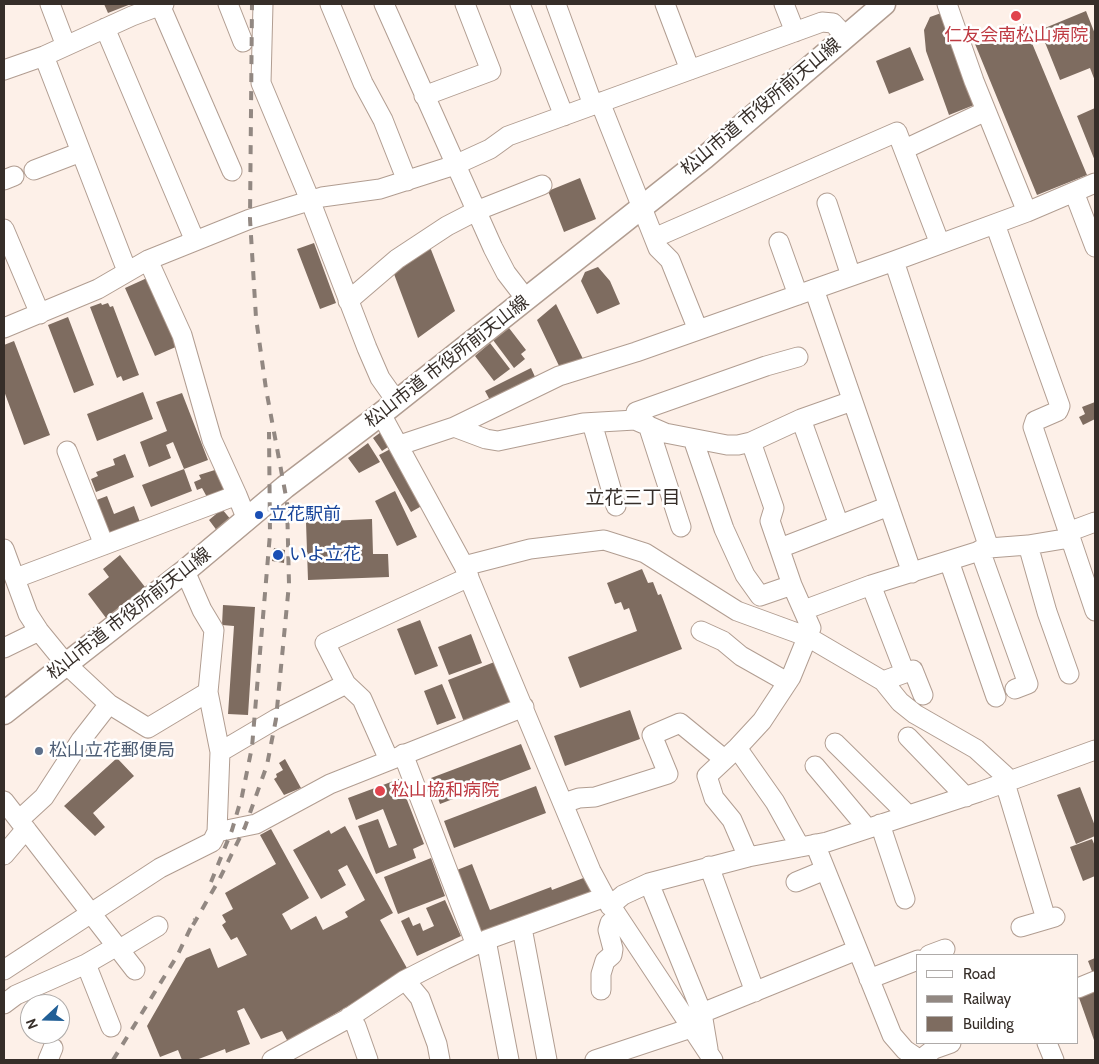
<!DOCTYPE html>
<meta charset="utf-8">
<style>
body{margin:0}
#map{position:relative;width:1099px;height:1064px;overflow:hidden;background:#fdf0e8;font-family:Cabin,sans-serif}
canvas{display:block}
.frame{position:absolute;inset:0;border:5px solid #362e29;pointer-events:none}
.legend{position:absolute;left:916px;top:954px;width:162px;height:90px;box-sizing:border-box;background:#fff;border:1px solid #afaba9;margin:0;padding:6px 9px;list-style:none;font-size:15px;color:#362e29}
.legend li{display:flex;align-items:center;gap:10px;height:25px}
.legend b{width:25px;border:1px solid #afaba9}
.north{position:absolute;left:20px;top:994px;width:50px;height:50px;box-sizing:border-box;background:#fff;border:1px solid #afaba9;border-radius:50%;rotate:249deg;font-size:14px;font-weight:700;line-height:20px;text-align:center;color:#362e29}
.north::after{content:'';display:block;margin:auto;width:18px;height:22px;background:#215f96;clip-path:polygon(50% 0,100% 100%,50% 72%,0 100%)}
</style>
<div id="map">
<canvas width="1099" height="1064"></canvas>
<div class="frame"></div>
<ul class="legend">
<li><b style="height:6px;background:#fff"></b>Road</li>
<li><b style="height:6px;background:#928882"></b>Railway</li>
<li><b style="height:14px;background:#7e6c60"></b>Building</li>
</ul>
<div class="north">N</div>
</div>
<script>
const context = document.querySelector('canvas').getContext('2d');
context.lineJoin = 'round';
function paint(path, color) { context.fillStyle = color; context.fill(path, 'evenodd'); }
const poly = rows => new Path2D(rows.map(r => 'M' + r).join(''));
function stroke(path, color, width, dash) { context.strokeStyle = color; context.lineWidth = width; context.lineCap = dash ? 'butt' : 'round'; context.setLineDash(dash || []); context.stroke(path); }
function label(font, color, halo, rows, align = 'center') {
  context.font = font + ' Cabin,"Noto Sans JP",sans-serif'; context.lineWidth = 5; context.setLineDash([]); context.textBaseline = 'middle'; context.strokeStyle = halo; context.fillStyle = color; for (const [text, x, y, turn = 0] of rows) {
    context.save(); context.translate(x, y); context.rotate((+turn || 0) * Math.PI / 180); context.textAlign = isNaN(turn) ? turn : align; if (halo) context.strokeText(text, 0, 0); context.fillText(text, 0, 0); context.restore();
  }
}
paint(poly([
 [104,4,131,4,108,13],
 [1086,11,1095,34,1095,81,1090,68,1060,80,1040,30],
 [944,12,957,62,974,105,949,115,926,51,924,30,930,17],
 [1024,24,1087,175,1037,195,975,44],
 [910,47,924,80,889,94,876,61],
 [1095,108,1095,161,1077,116],
 [580,178,596,219,564,232,548,191],
 [314,243,336,303,320,309,297,249],
 [430,247,455,311,418,338,394,274],
 [598,267,610,281,620,304,597,314,581,281,585,272],
 [147,278,178,346,155,356,125,288],
 [101,303,102,305,108,303,110,307,113,306,139,375,123,381,121,376,117,378,90,307],
 [556,304,585,363,561,370,537,320],
 [68,317,94,385,74,393,48,325],
 [509,328,526,350,521,354,525,359,514,368,493,340],
 [14,341,50,435,24,445,4,391,4,345],
 [490,343,510,369,494,381,475,356],
 [531,368,536,379,491,402,485,391],
 [143,392,153,419,97,441,87,414],
 [182,393,208,460,184,469,173,442,166,445,171,458,149,467,140,442,167,431,156,402],
 [1095,402,1095,419,1083,425,1079,417,1085,414,1082,407],
 [385,429,394,443,382,451,373,438],
 [368,443,380,462,359,473,348,458],
 [396,446,427,503,411,512,379,455],
 [125,454,134,477,96,492,91,479,98,476,96,472,115,465,113,459],
 [184,469,192,491,151,507,142,485],
 [218,469,227,492,208,499,202,488,197,490,194,482,201,479,199,475],
 [395,491,417,537,397,546,375,501],
 [107,496,114,514,134,506,141,525,109,538,94,501],
 [222,509,232,521,218,532,209,520],
 [372,519,373,554,388,554,389,577,308,580,306,522],
 [274,548,285,550,284,563,272,561],
 [120,555,145,587,106,618,88,594,109,577,103,569],
 [642,569,648,583,653,582,658,595,661,594,682,649,580,688,568,657,637,631,629,608,624,610,621,602,615,604,607,583],
 [223,605,255,607,248,715,228,714,234,626,222,625],
 [420,620,438,666,415,675,397,629],
 [471,634,482,663,449,675,438,647],
 [497,661,513,704,464,722,448,680],
 [442,684,456,718,437,725,424,691],
 [630,710,640,739,565,766,554,736],
 [521,744,531,769,440,804,431,778],
 [117,758,134,776,93,813,105,827,95,836,64,806],
 [285,759,301,788,284,795,274,779,277,777,276,774,283,770,279,763],
 [399,779,424,844,413,849,416,858,376,874,358,826,378,819,389,848,397,845,383,809,356,820,348,798],
 [536,786,546,813,454,848,444,821],
 [1080,787,1095,826,1095,836,1076,844,1057,795],
 [345,826,393,913,380,920,408,970,288,1042,282,1031,261,1039,244,1008,237,1011,250,1044,226,1053,225,1049,196,1060,182,1060,178,1050,160,1057,147,1026,186,958,210,948,218,968,247,955,237,937,231,940,222,925,226,922,222,915,233,909,225,893,276,864,260,835,271,829,309,898,282,914,291,930,316,916,323,930,348,917,345,912,365,900,347,865,338,870,346,885,321,899,293,850,329,830,331,834],
 [1092,839,1095,846,1095,876,1083,881,1070,847],
 [431,858,445,896,398,914,384,877],
 [472,864,490,910,551,887,552,890,586,877,593,896,478,940,452,872],
 [445,900,461,936,417,956,401,921,409,917,413,926,420,923,423,931,434,926,426,908],
 [1095,958,1095,973,1093,974,1088,961],
 [1095,985,1095,1043,1078,995]
]), '#7e6c60');
const minor = poly([
 [50,4,66,46],
 [228,4,243,42],
 [263,4,261,83,310,200,367,348,380,378,397,402],
 [330,4,363,83,383,120,407,181],
 [384,4,493,248,506,273,526,299],
 [520,4,564,116],
 [556,4,593,105],
 [665,4,690,70],
 [784,4,795,32],
 [947,4,974,81,1027,212],
 [160,5,232,171],
 [105,28,195,241],
 [44,56,127,271],
 [4,70,44,56,132,16,164,4],
 [424,96,491,71,465,4],
 [600,102,654,238,658,248,670,260,698,330],
 [905,149,986,111],
 [34,170,81,152],
 [4,180,14,176],
 [1074,192,1095,247],
 [827,203,851,276],
 [995,224,1060,406,1058,411,1035,421,1033,427,1095,611],
 [4,229,40,314],
 [654,238,897,132,940,244],
 [779,242,798,295],
 [148,260,182,335,212,440,237,495],
 [894,261,989,548],
 [814,289,912,573],
 [348,301,397,259,447,226,476,211,542,185],
 [4,328,98,289,148,260,250,219,322,197,380,189,455,165,490,149,508,136,822,22,833,23,845,36],
 [381,414,464,566,591,871,605,897,713,1060],
 [801,419,839,525],
 [638,421,636,412,766,366,798,357],
 [592,423,616,506],
 [648,425,681,527],
 [454,427,486,439,498,441,583,423,635,420,665,433,727,445,738,445,751,442,801,419,852,401],
 [693,439,724,529,745,575,760,596,792,585],
 [400,445,454,427,559,376,636,352,894,261,1027,212,1095,183],
 [67,451,104,545],
 [1068,532,1095,522],
 [1028,545,1047,612,1069,674],
 [780,548,889,506],
 [4,549,28,614,39,631,66,664,109,704,148,728,208,692],
 [980,550,1028,684,1015,689],
 [949,561,996,697],
 [464,566,530,549,604,540,645,553,737,611,808,637,883,681,900,702,915,714,976,749,1011,781],
 [16,578,237,495,247,520],
 [871,585,905,673,883,681],
 [804,610,871,585,989,548,1028,545,1070,538],
 [701,631,723,641,741,656,787,682],
 [4,648,39,631],
 [913,670,923,695],
 [908,737,966,797],
 [835,743,908,815],
 [737,748,775,802,800,847],
 [220,752,276,719,346,684],
 [403,754,476,945],
 [389,760,362,699,346,684,325,643,469,577],
 [815,766,867,828],
 [1005,783,1046,919],
 [4,801,135,970],
 [564,803,579,798,595,797,668,774,652,735,680,723,724,759],
 [19,820,44,797,81,740,109,704],
 [880,824,905,899],
 [217,832,256,824,330,784,524,707],
 [815,844,892,1035,905,1050,920,1060],
 [4,855,26,829],
 [748,857,732,820,714,798,707,776,737,748,762,721,791,677,811,628,792,585,770,521,774,508,751,442],
 [709,866,755,992],
 [796,882,825,870],
 [649,883,702,1013,708,1049],
 [610,906,623,895,649,883,748,857,827,842,979,792,1095,750],
 [1021,927,1055,917],
 [522,928,547,1060],
 [486,940,509,1060],
 [120,949,158,926],
 [929,955,945,949],
 [86,964,111,1027],
 [4,970,160,868,212,842,217,832,220,752,208,692,214,630,202,610,185,571],
 [869,979,918,960],
 [405,980,420,998,437,1044,440,1060],
 [1078,988,1095,981],
 [601,990,601,974,605,961,612,955,613,949,608,930,610,923,617,917],
 [4,1004,16,995,86,964,117,946],
 [702,1013,857,950],
 [349,1017,356,1026,368,1060],
 [1047,1043,1054,1060],
 [48,1060,53,1048],
 [272,1060,347,1019,405,980,444,960,486,940,605,897],
 [595,1060,691,1028],
 [920,1060,934,1049,951,1043]
]);
const tertiary = poly([
 [4,713,185,571,285,487,381,414,704,158,884,4]
]);
stroke(minor, '#b19d91', 21);
stroke(tertiary, '#b19d91', 25);
stroke(minor, '#fff', 19);
stroke(tertiary, '#fff', 22);
stroke(poly([
 [211,882,232,830,242,796,252,747,270,534,269,432],
 [193,925,219,880,245,827,267,765,276,719,289,584,287,502,266,389,256,318,250,219,252,4],
 [113,1060,177,956,195,919]
]), '#928882', 4, [9, 9]);
for (const [x, y, r, color] of [
 [1016,16,6,"#e0444e"],
 [259,515,5,"#1a4fb4"],
 [278,555,6,"#1a4fb4"],
 [39,751,5,"#5c6f8a"],
 [380,791,6,"#e0444e"]
]) { const dot = new Path2D(); dot.arc(x, y, r, 0, 2 * Math.PI); context.fillStyle = color; context.fill(dot); stroke(dot, '#fff', 2); }
label('18px', '#be3a42', '#fff', [
 ["仁友会南松山病院",1016,36],
 ["松山協和病院",391,791,"left"]
]);
label('18px', '#362e29', '#fff', [
 ["松山市道 市役所前天山線",761,107,-40],
 ["松山市道 市役所前天山線",447,362,-38],
 ["松山市道 市役所前天山線",129,614,-38]
]);
label('18px', '#164399', '#fff', [
 ["立花駅前",269,515],
 ["いよ立花",289,555]
], 'left');
label('18px', '#4e5e75', '#fff', [
 ["松山立花郵便局",49,751]
], 'left');
label('19px', '#362e29', '#fff', [
 ["立花三丁目",633,498]
]);
</script>
